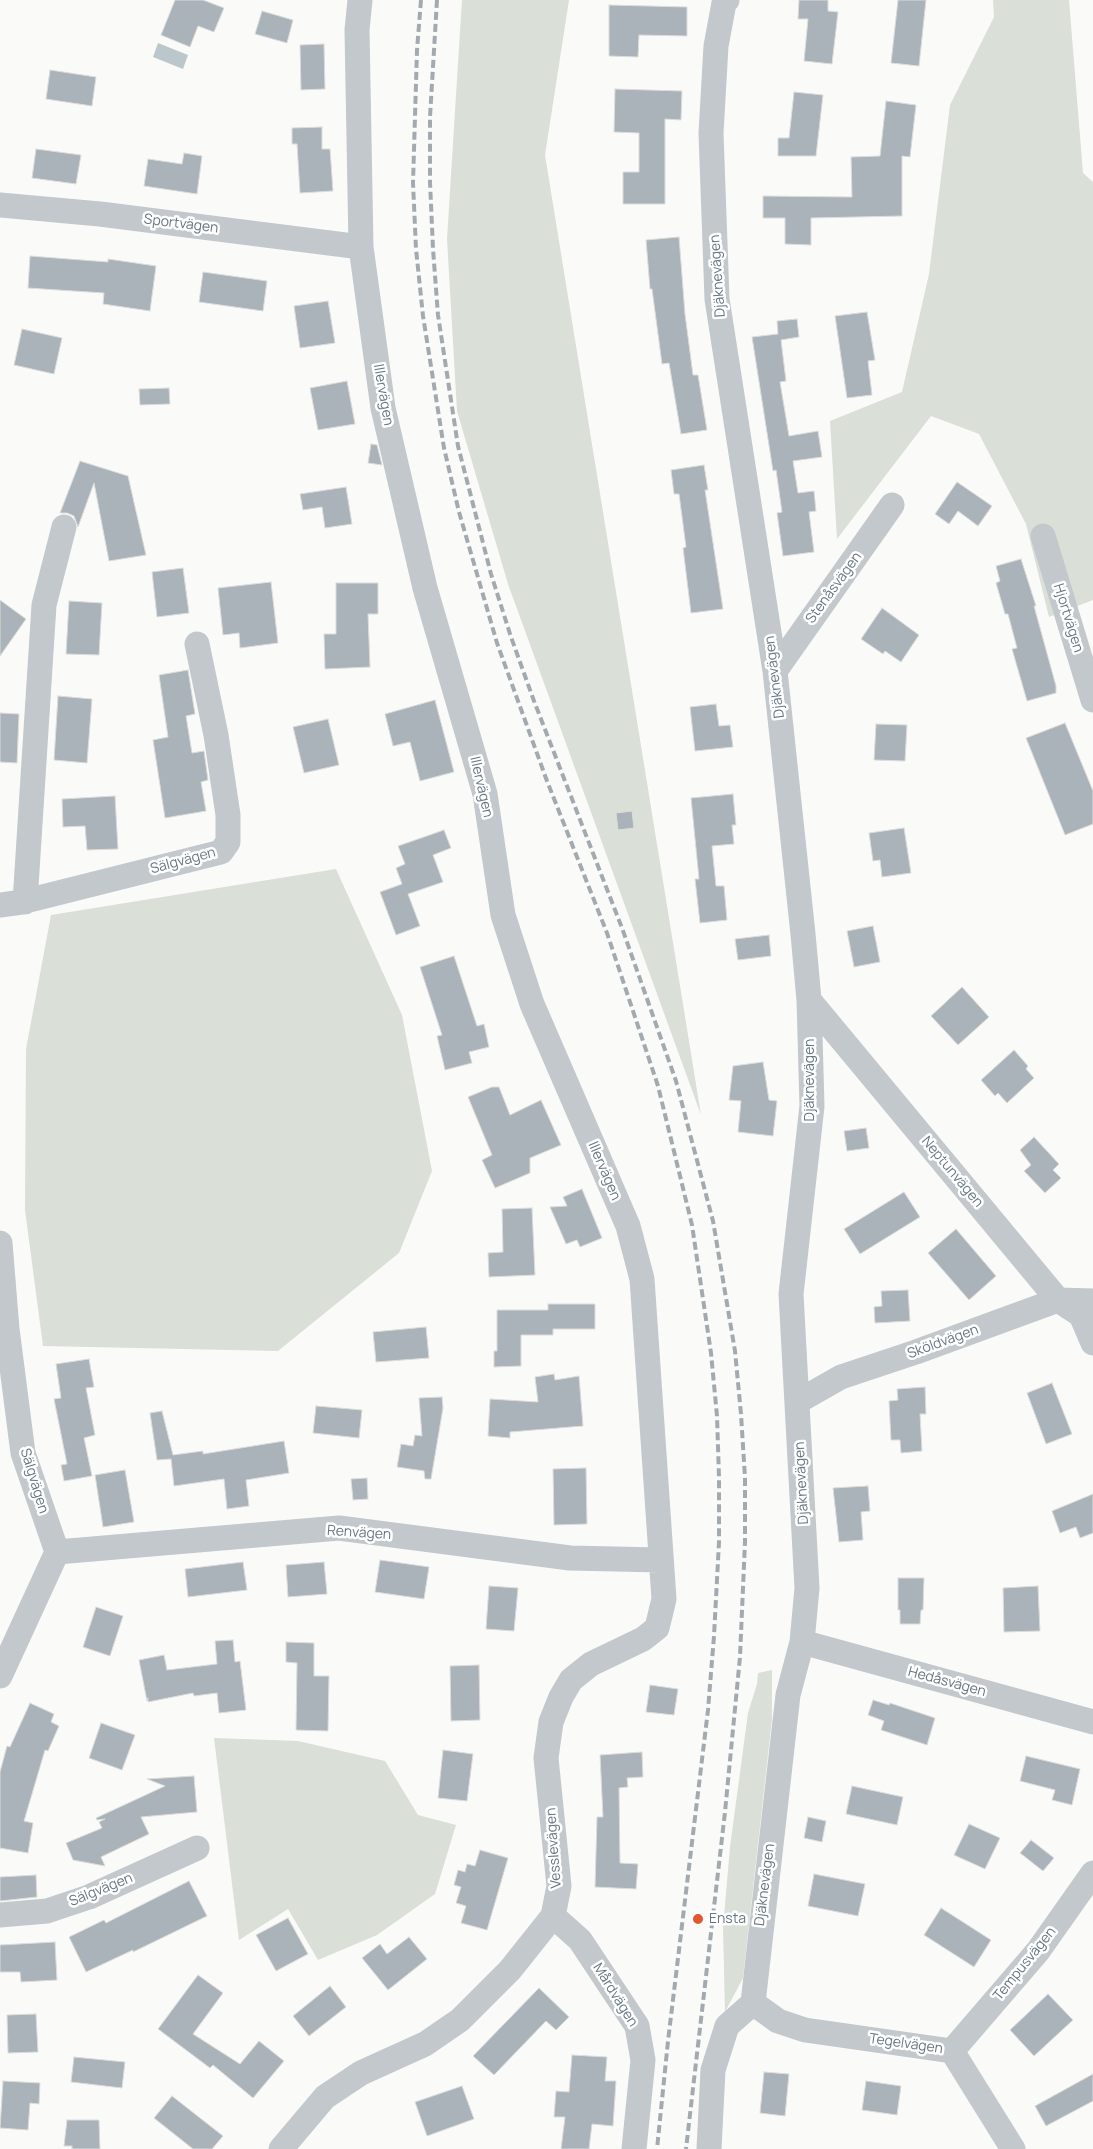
<!DOCTYPE html>
<meta charset="utf-8">
<style>
body{margin:0}
canvas{display:block;background:#fafaf8}
</style>
<canvas width="1093" height="2149"></canvas>
<script>
const context = document.querySelector('canvas').getContext('2d');
context.lineJoin = 'round';
function paint(path, color) { context.fillStyle = color; context.fill(path, 'evenodd'); }
const poly = rows => new Path2D(rows.map(r => 'M' + r).join(''));
function stroke(path, color, width, dash) { context.strokeStyle = color; context.lineWidth = width; context.lineCap = dash ? 'butt' : 'round'; context.setLineDash(dash || []); context.stroke(path); }
function label(font, color, halo, rows, align = 'center') {
  context.font = font + ' Manrope,sans-serif'; context.lineWidth = 5; context.setLineDash([]); context.textBaseline = 'middle'; context.strokeStyle = halo; context.fillStyle = color; for (const [text, x, y, turn = 0] of rows) {
    context.save(); context.translate(x, y); context.rotate((+turn || 0) * Math.PI / 180); context.textAlign = isNaN(turn) ? turn : align; if (halo) context.strokeText(text, 0, 0); context.fillText(text, 0, 0); context.restore();
  }
}
paint(poly([
 [462,0,569,0,545,155,701,1115,508,584,457,411,447,239],
 [993,0,1069,0,1083,173,1093,182,1093,600,1049,617,1026,524,979,434,931,416,837,539,830,421,902,392,929,274,950,105,994,17],
 [336,869,402,1015,432,1171,399,1253,278,1351,43,1346,25,1210,26,1049,51,915],
 [772,1670,772,1719,743,1978,725,2012,723,1928,730,1847,748,1713,757,1684,758,1673],
 [214,1738,298,1741,385,1761,418,1815,456,1825,435,1894,377,1935,318,1960,288,1909,239,1940]
]), '#dadfd7');
paint(poly([
 [158,43,188,55,183,69,153,57]
]), '#bbc7cb');
const building = poly([
 [175,0,203,0,224,8,214,32,198,26,190,47,161,35,175,0],
 [799,0,828,0,828,11,838,12,832,64,804,61,808,19,798,19,799,0],
 [898,0,926,0,919,66,891,63,898,0],
 [609,5,687,7,687,36,639,35,638,57,609,56,609,5],
 [262,11,293,20,287,43,255,34,262,11],
 [324,44,325,89,301,90,300,45,324,44],
 [50,70,96,77,92,106,46,99,50,70],
 [615,89,682,91,681,120,665,119,665,204,623,204,623,172,639,172,639,133,614,132,615,89],
 [794,92,823,95,816,156,778,156,778,138,789,138,794,92],
 [886,101,916,105,910,157,902,156,902,216,811,218,811,245,785,244,785,218,763,218,763,196,852,197,851,157,880,156,886,101],
 [322,127,322,149,330,149,333,191,300,193,297,144,292,144,292,128,322,127],
 [36,149,81,155,76,184,32,178,36,149],
 [184,153,202,156,197,194,144,186,148,159,182,164,184,153],
 [679,237,685,314,693,375,698,375,707,430,681,434,669,363,662,364,652,289,650,289,646,240,679,237],
 [30,256,108,262,108,259,156,266,150,311,103,304,104,293,28,288,30,256],
 [203,272,267,281,263,311,199,302,203,272],
 [328,301,335,343,300,348,294,306,328,301],
 [867,312,875,360,868,361,872,395,847,398,835,316,867,312],
 [797,319,799,337,781,340,786,381,780,382,789,436,818,431,822,457,793,461,798,493,814,491,816,511,809,512,814,552,783,556,777,513,782,512,776,470,773,471,752,337,778,334,777,321,797,319],
 [22,329,62,338,54,374,14,365,22,329],
 [347,381,355,424,318,430,310,388,347,381],
 [169,388,170,404,140,405,139,389,169,388],
 [371,444,377,445,382,465,368,463,371,444],
 [80,461,128,476,146,555,109,561,94,483,78,527,74,516,67,513,60,513,80,461],
 [704,465,708,490,705,490,723,609,691,613,683,548,686,547,679,494,674,494,671,470,704,465],
 [957,482,992,506,978,526,958,511,949,524,935,514,957,482],
 [346,487,352,524,325,528,322,507,303,510,300,494,346,487],
 [1021,559,1036,606,1034,606,1056,686,1056,693,1027,701,1012,649,1017,648,1008,614,1005,614,996,583,1000,581,996,566,1021,559],
 [183,568,189,613,157,617,152,572,183,568],
 [271,582,278,643,240,648,239,633,223,635,218,588,271,582],
 [336,583,378,583,378,614,368,614,370,667,325,669,324,634,336,634,336,583],
 [0,600,26,619,0,656,0,600],
 [69,601,102,603,99,655,66,654,69,601],
 [882,608,919,635,901,662,885,651,883,654,861,639,882,608],
 [188,670,195,714,186,716,192,753,204,751,208,780,201,782,206,811,165,818,153,740,168,737,159,675,188,670],
 [58,696,92,699,87,763,54,760,58,696],
 [435,700,454,772,420,781,410,742,393,746,385,714,435,700],
 [716,704,719,726,730,725,733,747,695,751,690,707,716,704],
 [0,713,19,714,17,763,0,762,0,713],
 [328,719,339,765,304,773,293,727,328,719],
 [1065,723,1093,791,1093,824,1065,835,1026,738,1065,723],
 [876,724,907,725,905,761,874,760,876,724],
 [733,794,736,825,732,825,734,844,712,846,716,886,724,886,727,920,700,923,695,879,699,879,691,798,733,794],
 [115,796,118,849,87,850,85,826,63,827,62,799,115,796],
 [632,811,634,828,618,830,616,813,632,811],
 [904,828,911,873,882,877,880,860,873,861,869,833,904,828],
 [444,830,451,848,433,855,443,882,408,894,420,926,396,935,380,892,402,884,396,868,405,864,398,846,444,830],
 [873,926,880,962,854,967,847,931,873,926],
 [769,935,771,956,738,960,735,939,769,935],
 [454,956,477,1026,484,1024,489,1047,469,1052,472,1063,445,1070,437,1036,442,1035,420,967,454,956],
 [962,987,989,1017,958,1045,931,1016,962,987],
 [1014,1050,1028,1066,1026,1069,1034,1078,1007,1103,998,1093,995,1096,981,1080,1014,1050],
 [763,1062,769,1100,777,1101,773,1136,738,1132,741,1101,729,1100,733,1066,763,1062],
 [492,1087,499,1087,510,1115,541,1100,561,1145,530,1158,530,1173,495,1188,482,1160,492,1155,468,1097,492,1087],
 [866,1128,869,1148,847,1151,844,1131,866,1128],
 [1034,1137,1059,1164,1053,1170,1061,1178,1045,1193,1024,1171,1031,1165,1020,1150,1034,1137],
 [582,1189,602,1238,580,1247,577,1240,566,1244,550,1207,567,1206,563,1197,582,1189],
 [904,1192,920,1217,860,1254,844,1229,904,1192],
 [532,1208,535,1275,489,1277,488,1253,503,1252,502,1209,532,1208],
 [956,1229,996,1276,969,1300,928,1253,956,1229],
 [908,1290,910,1321,875,1323,874,1307,882,1306,881,1291,908,1290],
 [548,1304,595,1304,595,1329,553,1329,553,1335,521,1335,521,1366,494,1367,494,1351,497,1351,497,1310,548,1310,548,1304],
 [426,1327,429,1358,376,1362,373,1332,426,1327],
 [89,1359,94,1387,86,1388,95,1435,84,1438,92,1476,64,1481,61,1465,67,1464,54,1399,61,1398,56,1364,89,1359],
 [554,1374,555,1380,579,1376,583,1426,510,1432,510,1438,488,1436,490,1399,538,1402,535,1377,554,1374],
 [1052,1383,1072,1434,1046,1444,1027,1393,1052,1383],
 [925,1387,926,1414,920,1414,922,1451,901,1453,900,1440,891,1440,889,1401,898,1400,897,1389,925,1387],
 [442,1397,443,1408,431,1479,425,1479,424,1471,397,1467,401,1444,413,1446,415,1435,422,1436,419,1398,442,1397],
 [316,1406,362,1410,359,1438,313,1433,316,1406],
 [162,1411,173,1455,203,1451,203,1454,284,1441,289,1473,246,1480,249,1506,227,1509,224,1479,174,1486,171,1459,157,1460,150,1413,162,1411],
 [586,1468,587,1524,554,1525,553,1469,586,1468],
 [125,1470,134,1522,103,1527,95,1475,125,1470],
 [367,1478,368,1499,353,1500,351,1479,367,1478],
 [868,1486,870,1511,861,1512,863,1540,839,1542,833,1488,868,1486],
 [1093,1494,1093,1533,1080,1538,1076,1527,1060,1533,1052,1511,1093,1494],
 [380,1560,429,1567,424,1599,375,1592,380,1560],
 [243,1562,247,1590,188,1597,185,1569,243,1562],
 [324,1562,327,1594,288,1597,286,1565,324,1562],
 [898,1578,924,1578,923,1610,921,1610,920,1624,900,1624,900,1610,898,1610,898,1578],
 [489,1586,518,1588,514,1631,486,1629,489,1586],
 [1038,1586,1040,1631,1004,1632,1003,1588,1038,1586],
 [96,1607,123,1616,110,1656,83,1647,96,1607],
 [233,1640,235,1662,240,1661,246,1710,219,1713,217,1693,194,1696,193,1693,148,1702,148,1698,147,1701,139,1660,164,1655,167,1670,217,1664,215,1641,233,1640],
 [286,1642,314,1643,314,1676,329,1676,328,1731,296,1730,297,1663,286,1662,286,1642],
 [479,1665,480,1720,451,1721,450,1666,479,1665],
 [650,1685,678,1689,674,1715,646,1712,650,1685],
 [873,1700,889,1705,890,1703,935,1718,927,1745,881,1730,884,1721,868,1715,873,1700],
 [30,1703,54,1714,51,1722,59,1726,48,1751,45,1750,24,1821,33,1823,28,1853,0,1848,0,1772,7,1746,10,1747,30,1703],
 [101,1723,135,1735,122,1770,89,1758,101,1723],
 [443,1750,473,1754,467,1801,438,1798,443,1750],
 [642,1752,643,1777,627,1778,628,1787,619,1788,620,1863,638,1864,636,1889,595,1887,597,1817,603,1817,600,1755,642,1752],
 [1026,1756,1080,1769,1072,1805,1052,1800,1055,1790,1020,1781,1026,1756],
 [194,1776,197,1812,141,1817,149,1834,101,1857,105,1866,73,1860,66,1843,102,1828,99,1822,105,1819,97,1820,96,1818,165,1786,147,1779,194,1776],
 [852,1786,903,1797,897,1825,846,1814,852,1786],
 [808,1817,826,1821,822,1842,804,1838,808,1817],
 [969,1824,1000,1838,985,1869,954,1855,969,1824],
 [1031,1840,1054,1858,1043,1871,1020,1853,1031,1840],
 [480,1850,508,1858,487,1930,461,1923,466,1906,456,1903,461,1887,454,1885,458,1870,465,1872,467,1864,475,1866,480,1850],
 [814,1874,865,1884,858,1916,808,1906,814,1874],
 [36,1875,37,1897,0,1901,0,1877,36,1875],
 [189,1881,207,1916,133,1952,133,1950,86,1972,69,1937,104,1920,106,1923,189,1881],
 [941,1908,991,1940,974,1967,924,1935,941,1908],
 [288,1918,308,1954,276,1971,256,1935,288,1918],
 [409,1937,427,1959,388,1990,362,1958,380,1944,387,1954,409,1937],
 [55,1942,57,1980,21,1982,20,1972,0,1972,0,1945,55,1942],
 [198,1975,223,1993,193,2034,240,2064,259,2041,284,2061,253,2098,213,2065,210,2068,158,2029,198,1975],
 [330,1986,346,2007,309,2036,293,2016,330,1986],
 [539,1988,569,2017,556,2030,546,2021,494,2075,473,2056,539,1988],
 [1048,1994,1073,2020,1034,2056,1010,2030,1048,1994],
 [36,2014,38,2052,8,2053,7,2015,36,2014],
 [572,2055,607,2057,605,2081,616,2081,613,2126,592,2124,589,2149,561,2149,565,2117,554,2117,556,2091,569,2092,572,2055],
 [74,2057,125,2062,122,2088,71,2082,74,2057],
 [764,2072,789,2074,785,2116,760,2113,764,2072],
 [1093,2074,1093,2101,1046,2126,1035,2106,1093,2074],
 [3,2081,40,2083,39,2104,30,2103,28,2130,0,2128,3,2081],
 [866,2081,901,2086,897,2115,862,2110,866,2081],
 [462,2086,474,2119,427,2136,415,2102,462,2086],
 [172,2096,223,2136,212,2149,193,2149,154,2118,172,2096],
 [67,2120,99,2120,100,2149,72,2149,72,2146,64,2146,67,2120]
]);
paint(building, '#aab3b9');
stroke(building, '#dcdcda', 1);
stroke(poly([
 [0,205,100,214,361,247],
 [1043,536,1093,700],
 [775,671,892,505],
 [25,902,44,605,64,527],
 [0,905,22,902,221,852,228,842,228,815,216,735,197,644],
 [809,1000,1058,1300,1081,1315,1093,1343],
 [0,1243,7,1329,23,1453,57,1552,0,1676],
 [797,1402,841,1377,916,1352,1058,1300,1093,1301],
 [57,1552,339,1528,570,1558,661,1560],
 [802,1642,1093,1722],
 [0,1915,47,1911,89,1897,197,1848],
 [553,1916,580,1940,637,2026,643,2060,634,2149],
 [753,2003,778,2021,805,2030,952,2051],
 [952,2051,1038,1951,1093,1873],
 [952,2051,1013,2149],
 [281,2149,325,2097,361,2073,425,2044,460,2020,510,1970,553,1916,559,1886,546,1758,551,1722,561,1697,571,1680,591,1664,643,1639,657,1628,664,1599,642,1279,628,1226,532,1004,503,915,485,794,425,588,383,408,361,247,357,30,360,0],
 [709,2149,713,2070,727,2026,753,2003,788,1695,802,1642,807,1588,791,1294,812,1106,809,1000,803,934,775,671,717,299,711,133,716,46,724,3,727,0]
]), '#c3c8cc', 25);
stroke(poly([
 [421,0,417,50,413,183,416,249,423,316,444,448,459,512,497,643,547,781,607,933,658,1086,692,1225,711,1353,717,1416,719,1477,719,1542,714,1636,708,1710,668,2041,657,2149],
 [437,0,430,117,430,182,433,249,438,315,458,446,491,574,511,637,534,701,622,928,676,1081,713,1221,735,1351,741,1414,745,1478,745,1542,740,1657,725,1812,686,2149]
]), '#a2aab0', 4, [8, 4]);
for (const [x, y, r, color] of [
 [698,1919,6,"#e4572e"]
]) { const dot = new Path2D(); dot.arc(x, y, r, 0, 2 * Math.PI); context.fillStyle = color; context.fill(dot); stroke(dot, '#fff', 2); }
label('14px', '#657683', '#fff', [
 ["Sportvägen",181,224,7],
 ["Djäknevägen",718,276,-94],
 ["Illervägen",383,395,80],
 ["Stenåsvägen",834,588,-54],
 ["Hjortvägen",1068,618,73],
 ["Djäknevägen",775,677,-97],
 ["Illervägen",481,787,77],
 ["Sälgvägen",183,861,-15],
 ["Djäknevägen",810,1080,-90],
 ["Illervägen",604,1171,67],
 ["Neptunvägen",952,1172,50],
 ["Sköldvägen",943,1342,-20],
 ["Sälgvägen",34,1481,73],
 ["Djäknevägen",802,1483,-93],
 ["Renvägen",359,1533,4],
 ["Hedåsvägen",947,1682,15],
 ["Vesslevägen",554,1848,-94],
 ["Djäknevägen",765,1885,-83],
 ["Sälgvägen",101,1890,-22],
 ["Tempusvägen",1025,1964,-51],
 ["Mårdvägen",615,1995,58],
 ["Tegelvägen",906,2044,8]
]);
label('14px', '#657683', '#fff', [
 ["Ensta",709,1919]
], 'left');
</script>
